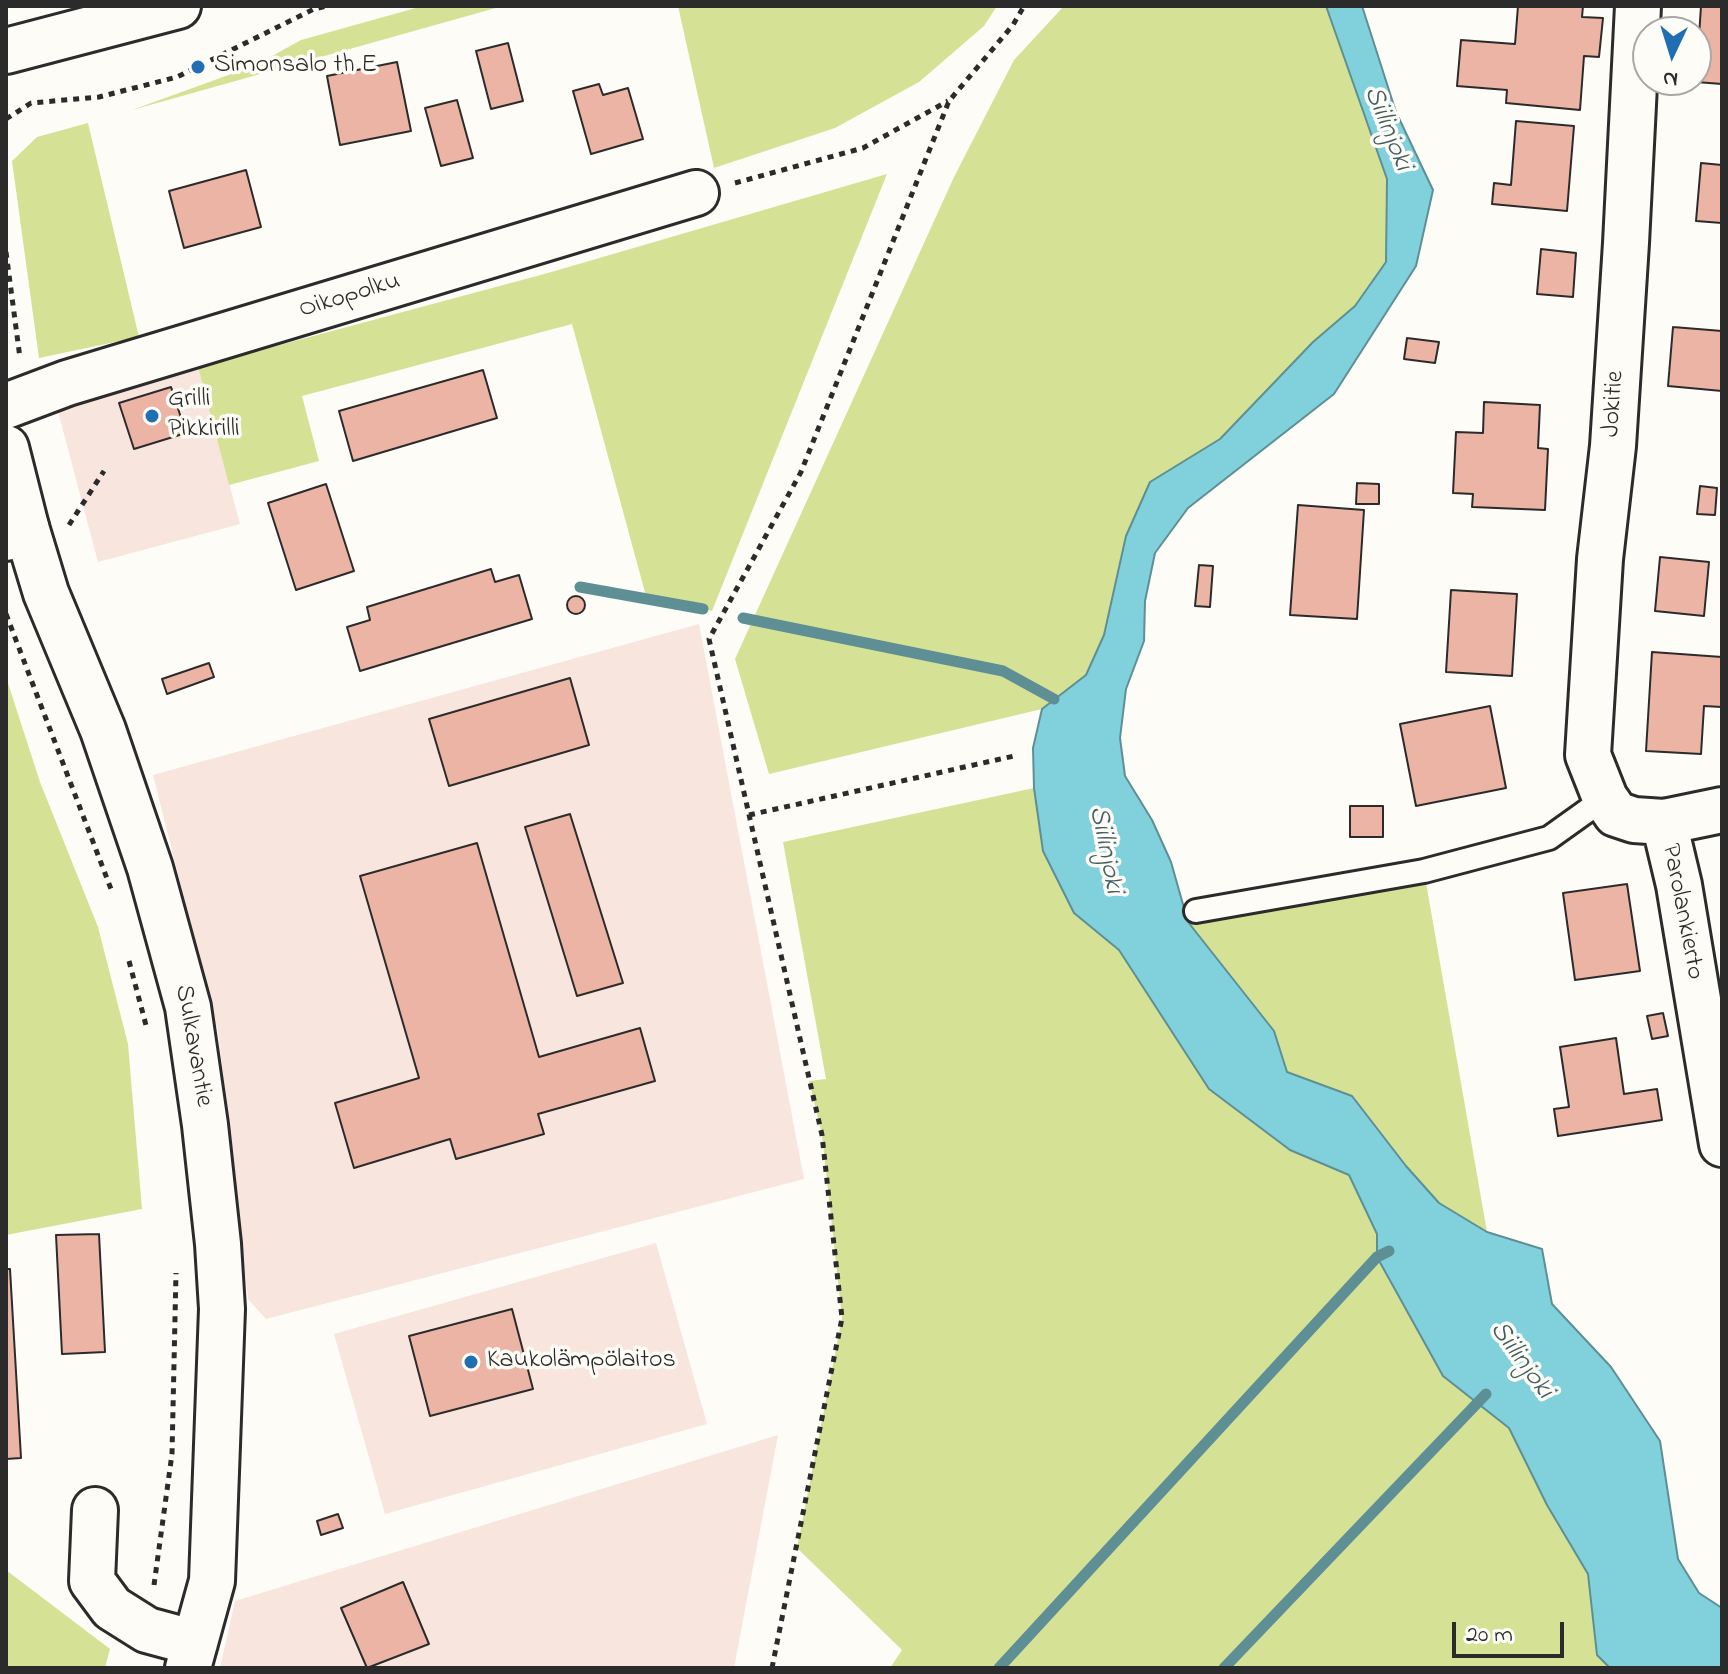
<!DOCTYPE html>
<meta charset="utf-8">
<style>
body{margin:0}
#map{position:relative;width:1728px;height:1674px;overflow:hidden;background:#fdfcf7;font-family:"Indie Flower",sans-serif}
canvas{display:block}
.frame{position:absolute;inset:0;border:8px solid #2b2b2b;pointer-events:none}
.north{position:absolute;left:1632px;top:16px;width:80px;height:80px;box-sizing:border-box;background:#fdfcf7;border:2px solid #a9a8a5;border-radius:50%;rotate:184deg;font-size:22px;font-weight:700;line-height:32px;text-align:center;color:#2b2b2b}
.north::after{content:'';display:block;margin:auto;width:28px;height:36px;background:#1f6fb2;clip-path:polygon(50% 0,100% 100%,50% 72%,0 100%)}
.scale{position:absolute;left:1452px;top:1622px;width:112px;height:36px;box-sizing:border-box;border:4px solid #2b2b2b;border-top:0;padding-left:10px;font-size:24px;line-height:28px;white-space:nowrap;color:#2b2b2b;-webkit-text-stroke:6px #fdfcf7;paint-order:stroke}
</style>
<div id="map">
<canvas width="1728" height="1674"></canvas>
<div class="frame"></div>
<div class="north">N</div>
<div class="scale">20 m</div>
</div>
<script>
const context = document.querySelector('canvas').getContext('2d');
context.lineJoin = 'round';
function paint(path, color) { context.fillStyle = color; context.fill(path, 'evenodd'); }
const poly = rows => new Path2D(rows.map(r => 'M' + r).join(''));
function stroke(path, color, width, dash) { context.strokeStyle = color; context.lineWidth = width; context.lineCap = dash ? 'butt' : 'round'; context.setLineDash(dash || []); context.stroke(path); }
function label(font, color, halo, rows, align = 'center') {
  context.font = font + ' "Indie Flower",sans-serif'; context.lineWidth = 7; context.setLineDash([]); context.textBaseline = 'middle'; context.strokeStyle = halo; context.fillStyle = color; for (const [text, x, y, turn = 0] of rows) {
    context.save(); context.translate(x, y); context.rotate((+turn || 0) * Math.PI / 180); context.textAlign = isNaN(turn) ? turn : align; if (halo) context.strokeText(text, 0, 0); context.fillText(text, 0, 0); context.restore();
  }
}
paint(poly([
 [198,367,240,524,98,562,56,404],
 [699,624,804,1179,266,1319,248,1299,218,1033,153,775],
 [656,1243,707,1424,385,1514,334,1334],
 [778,1435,734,1668,220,1668,235,1601]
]), '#f8e6de');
paint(poly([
 [423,6,503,6,132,110,256,65,301,40],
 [678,6,997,6,984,26,919,82,835,128,714,168],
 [1064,6,1326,6,1387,179,1386,262,1355,306,1313,342,1220,439,1150,483,1126,536,1104,635,1086,675,1042,709,769,774,735,659,954,177,1014,60],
 [88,123,139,337,39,358,12,161,37,137],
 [887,174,712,611,646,596,572,324,302,396,319,461,229,485,198,367,548,273],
 [6,677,40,782,98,927,128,1044,142,1209,6,1235],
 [1034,788,1043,851,1074,913,1119,950,1209,1089,1290,1150,1349,1175,1377,1234,1377,1257,1443,1376,1509,1428,1547,1505,1588,1574,1597,1655,1610,1668,890,1668,902,1650,797,1548,842,1318,822,1135,809,1081,826,1079,783,842],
 [1424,871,1487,1232,1439,1203,1325,1086,1287,1072,1274,1031,1188,922],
 [6,1570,110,1649,105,1668,6,1668]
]), '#d5e295');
const water = poly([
 [1326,6,1362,6,1396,112,1433,190,1416,266,1334,394,1188,508,1155,553,1145,601,1144,641,1126,689,1120,738,1125,776,1152,820,1171,862,1188,922,1274,1031,1287,1072,1352,1096,1406,1166,1439,1203,1487,1232,1542,1249,1552,1304,1611,1367,1660,1441,1678,1559,1699,1593,1722,1608,1722,1668,1610,1668,1597,1655,1588,1574,1547,1505,1509,1428,1443,1376,1377,1257,1377,1234,1349,1175,1290,1150,1209,1089,1119,950,1074,913,1043,851,1034,788,1033,748,1042,709,1086,675,1104,635,1126,536,1150,482,1220,439,1313,342,1355,306,1386,262,1387,179,1326,6]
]);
paint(water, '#80d1db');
stroke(water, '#5e8f95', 2);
stroke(poly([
 [580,587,703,609],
 [743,618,1003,671,1054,699],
 [999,1668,1377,1257,1389,1251],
 [1224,1668,1486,1394]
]), '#5e8f95', 11);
const building = poly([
 [1518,6,1583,6,1582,17,1603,18,1599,57,1584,56,1580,110,1506,103,1507,90,1457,86,1461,40,1515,44,1518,6],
 [1701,6,1722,6,1722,84,1696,82,1701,6],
 [508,43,523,101,491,109,476,51,508,43],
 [397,62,411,131,340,145,327,76,397,62],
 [599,84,603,95,628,88,643,139,591,154,573,91,599,84],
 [457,100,473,158,441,166,425,108,457,100],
 [1516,121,1574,126,1567,211,1492,204,1494,183,1511,185,1516,121],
 [1701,163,1722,165,1722,223,1696,221,1701,163],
 [246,170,261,227,184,248,169,191,246,170],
 [1541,249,1576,253,1573,297,1537,294,1541,249],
 [1673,327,1722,331,1722,391,1668,386,1673,327],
 [1407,338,1439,342,1435,363,1404,359,1407,338],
 [483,370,497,418,353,461,339,411,483,370],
 [171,387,186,433,134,449,119,403,171,387],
 [1484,402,1540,405,1538,448,1548,449,1545,510,1472,507,1473,494,1453,493,1456,432,1483,433,1484,402],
 [1357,483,1379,484,1379,504,1356,504,1357,483],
 [326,484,354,571,296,590,268,503,326,484],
 [1700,486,1717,488,1715,515,1697,514,1700,486],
 [1298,505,1364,510,1357,619,1290,615,1298,505],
 [1660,557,1709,562,1704,616,1655,611,1660,557],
 [1199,565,1213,566,1210,607,1195,606,1199,565],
 [491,569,495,582,519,575,532,619,360,671,347,627,370,620,367,607,491,569],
 [1451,590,1517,594,1512,676,1446,672,1451,590],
 '567 605a9 9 0 1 1 18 0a9 9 0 1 1-18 0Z',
 [1652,652,1722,657,1722,707,1704,706,1701,754,1646,751,1652,652],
 [209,663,214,677,167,694,162,679,209,663],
 [570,678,589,745,449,786,429,719,570,678],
 [1490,706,1506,788,1416,806,1400,724,1490,706],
 [1350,806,1383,806,1383,837,1350,837,1350,806],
 [570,814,623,983,577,996,525,827,570,814],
 [477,843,539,1057,640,1028,655,1081,538,1114,544,1134,456,1159,450,1139,354,1168,335,1103,419,1078,360,876,477,843],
 [1627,884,1640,971,1575,980,1563,893,1627,884],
 [1663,1013,1668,1036,1652,1039,1647,1016,1663,1013],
 [1616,1038,1624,1094,1657,1089,1662,1120,1558,1136,1554,1109,1569,1107,1560,1047,1616,1038],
 [99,1234,105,1352,62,1354,56,1235,99,1234],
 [6,1269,10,1269,21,1458,6,1459,6,1269],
 [512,1309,533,1389,430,1416,409,1336,512,1309],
 [338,1514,343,1528,321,1535,317,1521,338,1514],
 [403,1582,429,1644,367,1668,341,1608,403,1582]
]);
paint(building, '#ecb4a4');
stroke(building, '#2b2b2b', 2);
const service = poly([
 [1196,911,1424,871,1549,838,1605,798]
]);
const minor = poly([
 [1638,6,1626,243,1613,446,1600,559,1588,755,1605,798,1616,814,1634,820,1664,822,1722,810],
 [6,406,67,383,696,193],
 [26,527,46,593,103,730,150,868,188,1007,205,1125,218,1244,222,1309,212,1581,188,1668],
 [1664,822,1679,885,1722,1144],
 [95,1510,92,1581,112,1608,147,1630,195,1643]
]);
const tertiary = poly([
 [6,448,26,527,6,538]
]);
const primary = poly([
 [6,51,178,6]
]);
stroke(service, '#2b2b2b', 28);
stroke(minor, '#2b2b2b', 50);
stroke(tertiary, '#2b2b2b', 50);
stroke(primary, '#2b2b2b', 50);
stroke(poly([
 [6,119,31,103,99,97,177,77,314,9,327,6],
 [735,183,863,148,948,101],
 [6,252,20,358],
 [69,525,104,471],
 [6,614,111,889],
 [749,815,1014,756],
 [129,961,147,1029],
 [154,1585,172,1454,176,1273],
 [772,1668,842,1318,822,1135,709,639,801,472,949,101,1013,25,1024,6]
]), '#2b2b2b', 5, [6, 6]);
stroke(service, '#fdfcf7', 22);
stroke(minor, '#fdfcf7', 44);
stroke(tertiary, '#fdfcf7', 44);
stroke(primary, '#fdfcf7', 44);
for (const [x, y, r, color] of [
 [198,67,8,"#1f6fb2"],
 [152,416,8,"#1f6fb2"],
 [471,1362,8,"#1f6fb2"]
]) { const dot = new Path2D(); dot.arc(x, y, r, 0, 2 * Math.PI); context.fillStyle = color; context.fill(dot); stroke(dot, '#fdfcf7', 3); }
label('26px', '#2b2b2b', '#fdfcf7', [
 ["Simonsalo th E",214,67],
 ["Grilli",168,401],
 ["Pikkirilli",168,431],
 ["Kaukolämpölaitos",487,1362]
], 'left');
label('26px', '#2b2b2b', '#fdfcf7', [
 ["Oikopolku",350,297,-17],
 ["Jokitie",1615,404,-86],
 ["Parolankierto",1681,912,79],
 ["Sulkavantie",192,1046,80]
]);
label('italic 28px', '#445d60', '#fdfcf7', [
 ["Siilinjoki",1386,129,68],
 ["Siilinjoki",1104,850,79],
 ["Siilinjoki",1520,1361,54]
]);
</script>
